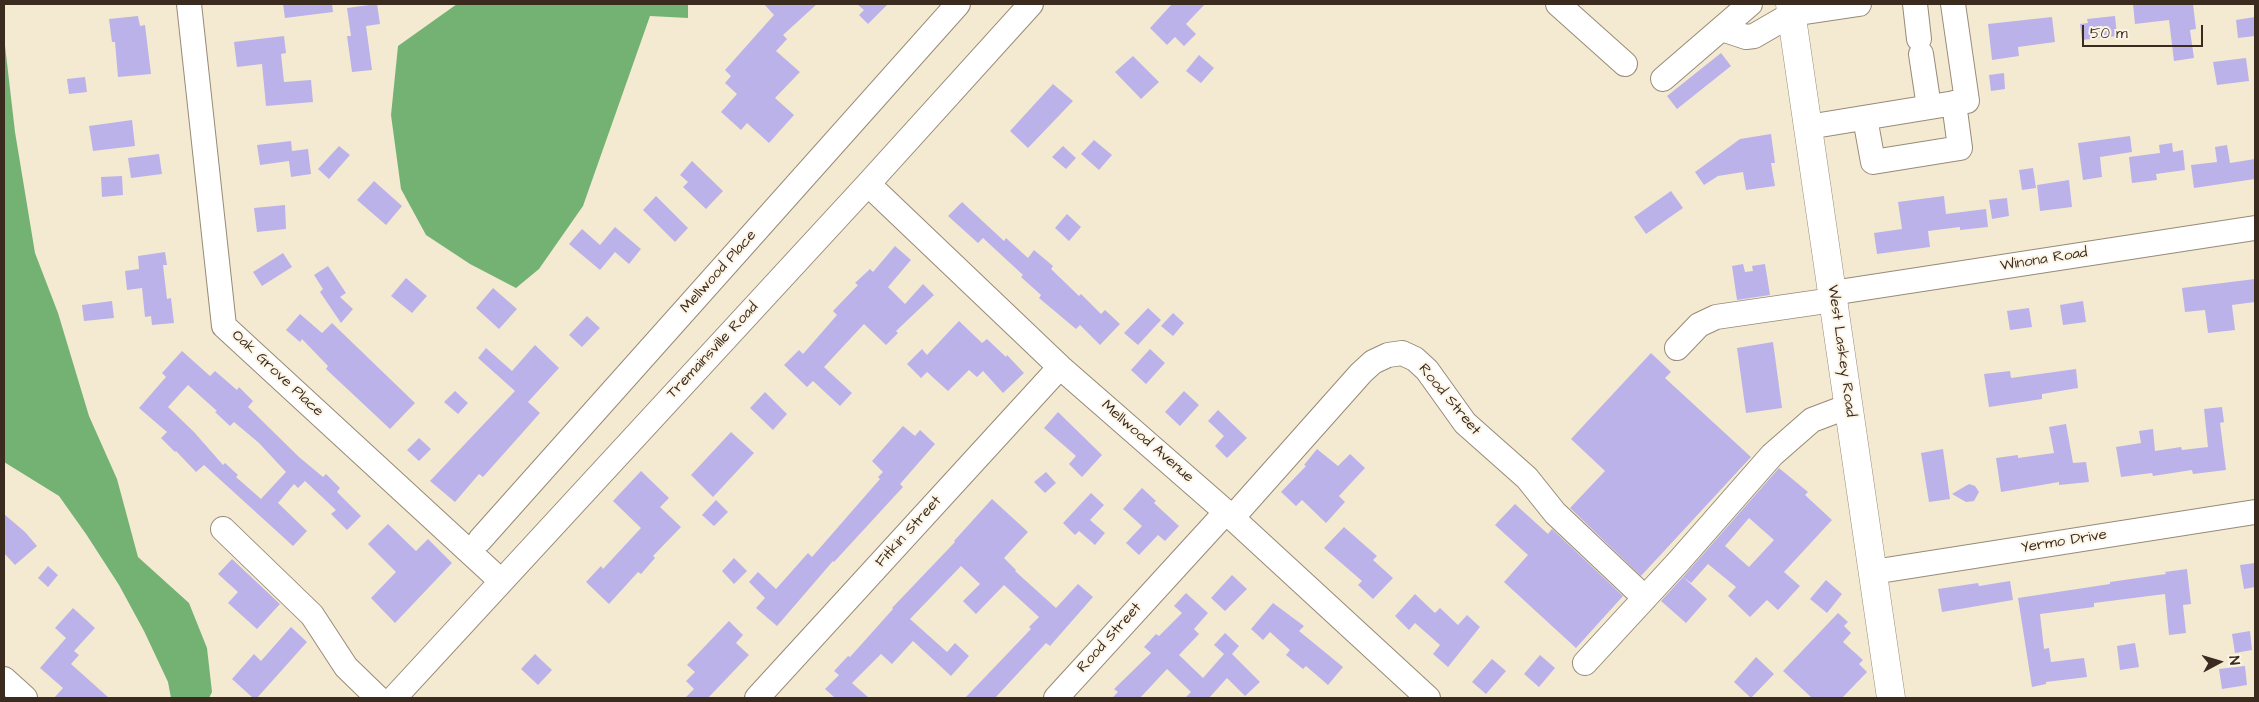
<!DOCTYPE html>
<style>
body{margin:0}
#map{position:relative;width:2259px;height:702px;overflow:hidden;background:#f4ead1;font-family:"Architects Daughter",sans-serif}
canvas{display:block}
.frame{position:absolute;inset:0;border:5px solid #3b2a1e;pointer-events:none}
.north{position:absolute;left:2194px;top:637px;width:50px;height:50px;-webkit-text-stroke:4px #fcf5e5;paint-order:stroke;rotate:84deg;font-size:14px;font-weight:700;line-height:20px;text-align:center;color:#3b2a1e}
.north::after{content:'';display:block;margin:auto;width:18px;height:22px;background:#3b2a1e;clip-path:polygon(50% 0,100% 100%,50% 72%,0 100%)}
.scale{position:absolute;left:2082px;top:25px;width:121px;height:22px;box-sizing:border-box;border:2px solid #3b2a1e;border-top:0;padding-left:6px;font-size:15px;line-height:18px;white-space:nowrap;color:#3b2a1e;-webkit-text-stroke:4px #fcf5e5;paint-order:stroke}
</style>
<div id="map">
<canvas width="2259" height="702"></canvas>
<div class="frame"></div>
<div class="north">N</div>
<div class="scale">50 m</div>
</div>
<script>
const context = document.querySelector('canvas').getContext('2d');
context.lineJoin = 'round';
function paint(path, color) { context.fillStyle = color; context.fill(path, 'evenodd'); }
const poly = rows => new Path2D(rows.map(r => 'M' + r).join(''));
function stroke(path, color, width, dash) { context.strokeStyle = color; context.lineWidth = width; context.lineCap = dash ? 'butt' : 'round'; context.setLineDash(dash || []); context.stroke(path); }
function label(font, color, halo, rows, align = 'center') {
  context.font = font + ' "Architects Daughter",sans-serif'; context.lineWidth = 4; context.setLineDash([]); context.textBaseline = 'middle'; context.strokeStyle = halo; context.fillStyle = color; for (const [text, x, y, turn = 0] of rows) {
    context.save(); context.translate(x, y); context.rotate((+turn || 0) * Math.PI / 180); context.textAlign = isNaN(turn) ? turn : align; if (halo) context.strokeText(text, 0, 0); context.fillText(text, 0, 0); context.restore();
  }
}
paint(poly([
 [457,4,688,4,688,18,650,16,583,206,539,269,516,288,470,264,426,235,401,189,391,115,398,46],
 [4,37,15,132,35,253,58,313,89,416,117,479,138,557,189,603,207,648,212,692,209,698,171,698,168,682,144,631,119,585,86,534,59,496,4,462]
]), '#74b274');
paint(poly([
 [283,4,332,4,333,12,285,18],
 [377,4,380,24,366,26,372,70,352,72,347,36,351,36,347,8],
 [764,4,817,4,783,35,787,39,776,51,800,72,775,98,794,115,769,143,747,123,741,130,721,112,737,94,725,83,731,76,725,70,774,15],
 [857,4,888,4,868,24,859,15,864,10],
 [1172,4,1205,4,1186,24,1196,34,1184,46,1175,37,1167,45,1150,28],
 [2133,4,2193,4,2196,29,2190,30,2194,58,2174,61,2169,20,2135,24],
 [138,16,140,26,145,25,151,74,118,77,115,42,112,42,109,19],
 [2115,16,2117,36,2082,40,2080,24,2088,23,2087,19],
 [2052,17,2055,42,2018,47,2019,56,1992,60,1988,24],
 [2255,17,2255,36,2238,38,2236,20],
 [284,36,286,53,281,54,284,82,311,80,313,102,266,106,262,64,237,67,234,42],
 [1721,53,1731,66,1677,109,1667,96],
 [1199,55,1214,68,1201,83,1186,71],
 [1133,56,1159,82,1141,99,1115,72],
 [2246,58,2249,81,2217,85,2213,62],
 [2004,73,2005,89,1991,91,1989,75],
 [85,77,87,92,69,94,67,79],
 [1053,84,1073,101,1028,148,1010,131],
 [132,120,135,146,93,151,89,126],
 [1771,134,1775,163,1771,163,1775,186,1746,190,1743,172,1718,176,1704,185,1695,172,1740,139],
 [2130,136,2132,152,2100,157,2102,177,2083,180,2078,143],
 [1094,140,1112,155,1099,170,1081,154],
 [291,141,292,151,308,149,311,174,291,177,289,161,260,165,257,145],
 [2172,143,2173,152,2183,150,2185,170,2156,174,2157,180,2132,183,2129,157,2160,153,2159,145],
 [2227,145,2230,163,2255,159,2255,179,2194,188,2191,165,2217,162,2215,147],
 [339,146,350,155,329,179,318,169],
 [1063,146,1076,158,1066,169,1052,157],
 [159,154,162,174,131,178,128,158],
 [692,161,723,191,706,209,683,187,688,182,680,175],
 [2033,168,2036,188,2022,190,2019,170],
 [122,176,123,195,102,197,101,177],
 [2069,180,2072,207,2040,211,2037,185],
 [374,181,402,206,386,225,357,200],
 [1671,191,1683,208,1646,234,1634,217],
 [656,196,688,228,675,242,643,210],
 [1944,196,1946,214,1986,209,1988,227,1960,230,1960,227,1928,231,1930,247,1877,254,1874,233,1902,229,1898,202],
 [2007,198,2009,216,1992,219,1989,200],
 [962,202,1004,241,1006,238,1028,258,1034,250,1053,266,1051,269,1079,296,1081,294,1101,314,1105,310,1120,324,1100,345,1080,325,1076,329,1039,298,1041,295,1021,277,1023,275,983,238,978,243,948,216],
 [285,205,286,229,257,232,254,208],
 [1067,214,1081,227,1069,241,1055,228],
 [615,227,641,249,629,264,615,252,600,270,569,244,582,229,600,245],
 [895,246,911,260,888,287,905,304,923,284,934,295,896,331,898,333,886,345,864,324,824,367,852,393,840,406,813,381,807,387,784,365,799,350,803,354,837,315,833,311,858,285,855,283,870,269,873,272],
 [165,252,167,265,163,265,167,299,171,298,174,323,152,325,151,316,145,317,142,288,127,290,125,271,139,269,138,256],
 [283,253,292,267,262,286,253,272],
 [1743,264,1745,272,1753,271,1752,266,1765,264,1770,295,1737,300,1732,266],
 [328,266,346,293,340,297,353,309,341,323,320,292,323,289,314,275],
 [406,278,427,296,412,313,391,296],
 [2255,279,2255,302,2232,305,2235,330,2208,333,2205,310,2185,312,2182,288],
 [493,288,517,309,499,329,476,308],
 [112,301,114,318,84,321,82,305],
 [2083,301,2086,322,2063,325,2060,305],
 [1148,308,1161,320,1138,345,1124,333],
 [2029,308,2032,327,2010,330,2007,311],
 [1173,313,1184,323,1173,336,1161,326],
 [300,314,322,333,332,323,415,403,390,429,326,369,328,366,302,339,300,342,286,330],
 [587,316,600,328,582,347,569,335],
 [959,321,982,343,987,339,1006,357,1007,355,1024,373,1003,393,983,371,977,377,969,370,948,391,927,372,921,378,907,364,922,349,927,355],
 [1773,342,1782,408,1746,413,1737,348],
 [535,345,559,368,528,402,540,413,483,477,479,474,455,502,430,481,515,391,478,358,486,348,512,371],
 [1150,349,1165,363,1146,384,1131,370],
 [182,351,210,376,215,371,237,390,239,387,253,401,248,407,299,457,323,477,326,474,340,488,337,492,361,516,347,530,331,514,336,510,305,481,298,488,294,484,278,503,307,531,293,546,204,465,196,472,176,451,175,452,161,438,167,432,139,408,166,377,162,373],
 [188,385,217,411,215,412,230,426,234,422,259,443,286,472,261,499,236,477,238,475,225,463,223,465,194,432,168,407],
 [1651,353,1671,372,1665,378,1751,457,1641,576,1570,508,1605,471,1571,439],
 [2076,369,2078,388,2042,394,2042,399,1989,407,1984,374,2010,371,2011,378],
 [455,391,468,403,458,414,444,402],
 [1184,391,1199,405,1180,426,1165,412],
 [765,392,787,414,773,430,750,408],
 [2222,407,2224,422,2220,423,2226,470,2193,474,2192,470,2153,476,2152,473,2121,477,2116,447,2141,443,2139,431,2153,429,2155,451,2181,447,2182,450,2208,447,2204,409],
 [1218,410,1247,438,1227,458,1215,446,1224,436,1208,421],
 [1058,412,1102,455,1082,477,1069,464,1076,456,1044,428],
 [2066,424,2073,463,2086,462,2089,482,2059,485,2059,482,2001,492,1996,458,2018,455,2018,458,2054,453,2049,427],
 [903,426,915,436,920,430,935,444,900,484,903,487,834,562,833,561,777,626,756,608,765,598,749,582,758,572,776,589,808,553,812,557,880,479,878,477,883,472,872,461],
 [731,432,754,453,713,497,691,475],
 [419,438,431,449,419,461,407,450],
 [1317,449,1338,466,1350,454,1365,468,1339,496,1345,502,1326,523,1302,500,1296,506,1281,492,1306,466,1304,465],
 [1943,449,1950,499,1929,502,1921,453],
 [1779,468,1808,492,1805,495,1832,520,1784,572,1800,586,1778,610,1767,600,1750,617,1728,596,1736,587,1708,564,1691,583,1683,577],
 [1749,518,1774,540,1749,567,1725,546],
 [641,471,669,498,660,507,681,527,653,556,655,558,641,574,638,572,609,604,586,582,601,566,603,569,641,528,613,501],
 [1046,472,1056,483,1045,493,1034,482],
 [1969,484,1975,486,1979,492,1974,501,1966,502,1952,494],
 [1142,488,1156,501,1154,503,1179,526,1165,541,1158,535,1139,555,1126,543,1142,526,1123,509],
 [1091,493,1104,505,1090,520,1105,533,1095,545,1079,531,1075,535,1063,523],
 [992,499,1028,532,1004,558,1016,570,1015,571,1056,608,1078,584,1093,597,1050,646,1046,643,995,698,965,698,1031,629,1029,627,1039,617,1004,585,976,614,963,601,980,584,961,566,910,619,947,652,955,643,969,656,951,676,913,641,892,664,881,654,852,683,869,698,835,698,825,689,839,675,834,671,848,656,850,657,893,609,892,608,955,542,954,541],
 [716,500,728,512,714,526,702,515],
 [1515,504,1548,534,1552,529,1623,596,1576,648,1504,582,1528,555,1495,525],
 [4,514,25,532,37,546,15,565,4,553],
 [388,524,416,551,428,539,452,563,395,623,371,598,396,572,368,544],
 [1344,527,1377,556,1373,560,1393,578,1373,599,1358,585,1362,581,1324,548],
 [734,558,747,571,734,584,722,571],
 [232,559,280,604,257,629,228,603,238,592,218,574],
 [2255,563,2255,587,2244,589,2240,565],
 [48,566,58,575,48,587,38,578],
 [2187,569,2191,604,2183,605,2186,633,2169,635,2165,594,2094,603,2094,607,2040,614,2044,649,2049,648,2051,662,2084,658,2087,677,2046,682,2046,684,2032,687,2018,598,2110,584,2110,582,2166,574,2165,572],
 [1232,575,1247,589,1225,611,1211,598],
 [1683,577,1707,599,1686,623,1661,601],
 [1826,580,1842,594,1827,613,1810,599],
 [2010,581,2013,600,1942,612,1938,589,1978,583,1979,586],
 [1186,593,1208,613,1194,629,1199,634,1179,655,1203,678,1224,654,1214,645,1225,633,1239,646,1232,654,1260,682,1245,696,1227,678,1209,698,1185,698,1191,692,1167,669,1140,698,1112,698,1118,692,1114,689,1151,653,1144,647,1156,634,1159,636,1182,613,1174,606],
 [1415,594,1435,613,1440,608,1458,625,1467,615,1480,627,1448,667,1433,654,1440,645,1415,623,1409,630,1395,616],
 [1273,603,1304,626,1299,631,1343,667,1328,685,1306,666,1303,669,1286,655,1290,650,1270,632,1263,640,1251,629],
 [73,608,95,628,74,651,79,655,71,664,109,698,54,698,63,688,40,668,66,638,55,628],
 [1838,613,1848,622,1844,626,1851,633,1843,642,1863,660,1859,664,1867,672,1842,698,1812,698,1783,671],
 [729,621,743,635,736,643,749,655,708,698,685,698,694,689,686,681,695,672,687,665],
 [291,627,307,642,257,698,253,698,232,679,254,654,261,661],
 [2250,631,2252,650,2235,653,2232,634],
 [2135,643,2139,667,2120,670,2117,646],
 [535,654,552,670,538,685,521,669],
 [1540,655,1555,668,1539,687,1524,674],
 [1756,657,1774,674,1751,698,1734,682],
 [1492,659,1506,671,1486,694,1472,682],
 [2245,666,2247,685,2222,689,2219,669]
]), '#bbb2ea');
const minor = poly([
 [189,4,224,326,501,581],
 [1558,4,1625,64],
 [1915,4,1919,39],
 [1722,29,1746,37,1754,36,1792,14,1859,4],
 [1921,54,1929,107],
 [1663,79,1750,4],
 [1865,118,1873,162,1960,148,1954,103],
 [1808,127,1967,101,1953,4],
 [868,184,1060,367,1226,512,1428,698],
 [1832,293,2255,228],
 [1677,348,1699,325,1716,317,1833,300],
 [1232,518,1361,373,1373,362,1388,355,1402,353,1415,359,1427,370,1465,423,1527,478,1555,513,1645,598],
 [223,529,312,615,346,667,378,698],
 [480,540,958,4],
 [1873,572,2255,512],
 [1585,663,1679,561,1772,455,1812,420,1849,406],
 [4,679,25,698],
 [394,698,868,184,1031,4],
 [757,698,1060,367],
 [1056,698,1226,512]
]);
const major = poly([
 [1790,4,1891,698]
]);
stroke(minor, '#988a78', 26);
stroke(major, '#988a78', 29);
stroke(minor, '#fff', 24);
stroke(major, '#fff', 28);
label('15px', '#3b2a1e', '#fcf5e5', [
 ["Winona Road",2044,260,-9],
 ["Mellwood Place",719,272,-48],
 ["Tremainsville Road",713,351,-47],
 ["West Laskey Road",1841,351,82],
 ["Oak Grove Place",277,374,43],
 ["Rood Street",1449,400,50],
 ["Mellwood Avenue",1147,442,41],
 ["Fitkin Street",909,532,-48],
 ["Yermo Drive",2064,542,-9],
 ["Rood Street",1110,638,-48]
]);
</script>
